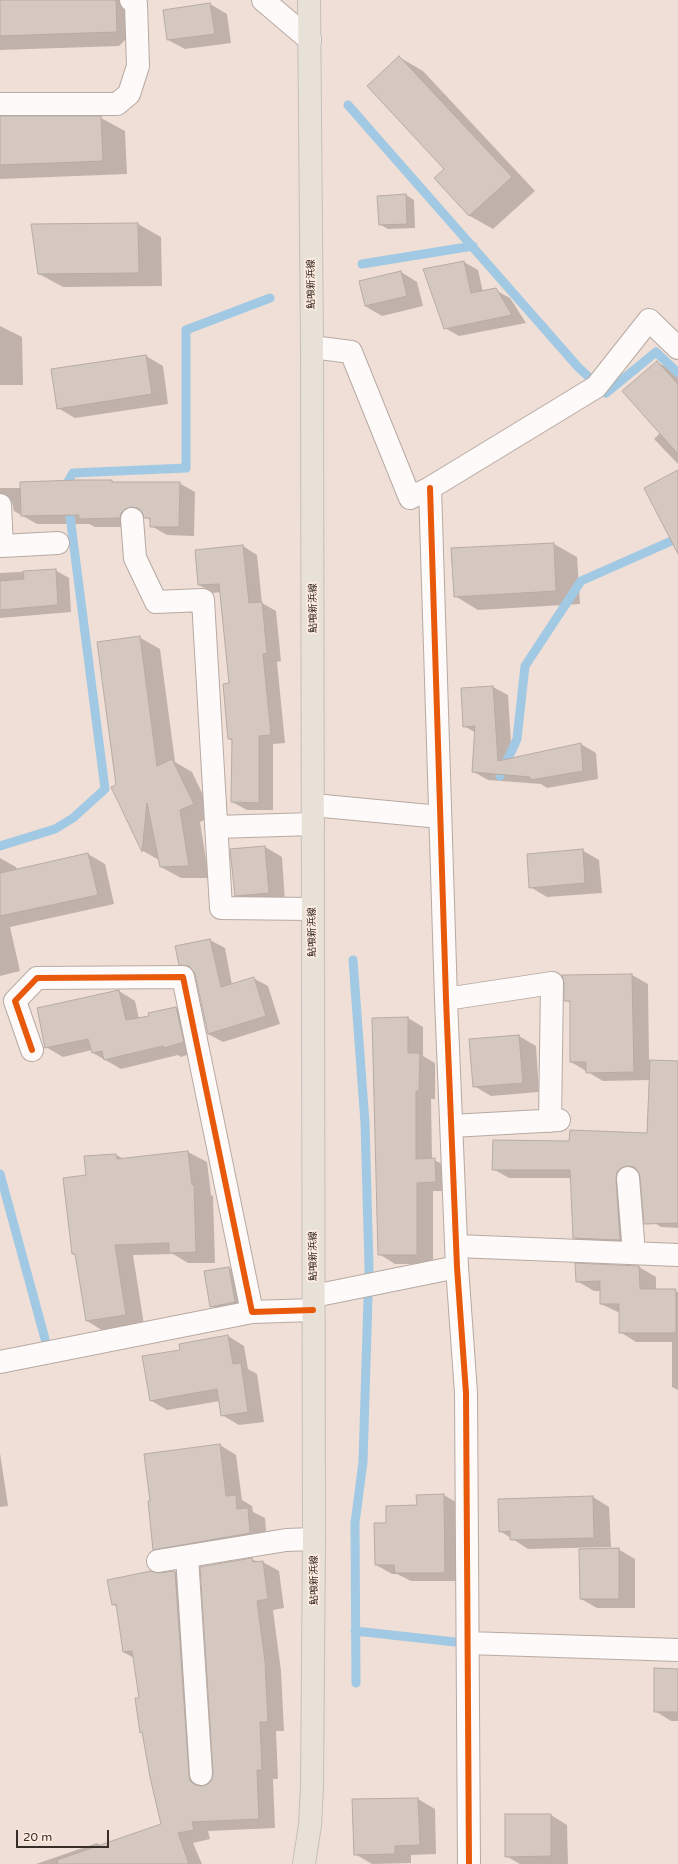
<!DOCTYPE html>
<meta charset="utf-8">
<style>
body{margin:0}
#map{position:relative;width:678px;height:1864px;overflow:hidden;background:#f0dfd6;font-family:"Varela Round",sans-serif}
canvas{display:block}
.scale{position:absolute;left:16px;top:1830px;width:93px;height:18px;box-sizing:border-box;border:2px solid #392e27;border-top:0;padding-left:5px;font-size:12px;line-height:14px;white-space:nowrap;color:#392e27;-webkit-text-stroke:3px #feece1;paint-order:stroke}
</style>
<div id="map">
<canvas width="678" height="1864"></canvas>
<div class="scale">20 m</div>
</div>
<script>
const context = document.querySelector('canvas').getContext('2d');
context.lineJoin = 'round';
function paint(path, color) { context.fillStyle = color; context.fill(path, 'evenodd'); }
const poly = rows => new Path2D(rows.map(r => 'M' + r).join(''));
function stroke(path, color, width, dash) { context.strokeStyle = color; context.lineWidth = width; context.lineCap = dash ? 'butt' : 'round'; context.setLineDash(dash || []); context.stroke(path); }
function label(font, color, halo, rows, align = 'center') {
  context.font = font + ' "Varela Round","Noto Sans JP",sans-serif'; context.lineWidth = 3.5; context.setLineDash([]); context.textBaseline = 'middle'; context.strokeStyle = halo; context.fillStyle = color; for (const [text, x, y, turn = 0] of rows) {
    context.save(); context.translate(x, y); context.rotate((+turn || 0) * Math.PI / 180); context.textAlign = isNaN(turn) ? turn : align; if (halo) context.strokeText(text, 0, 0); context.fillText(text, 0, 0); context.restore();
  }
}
paint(poly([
 [0,0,127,0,139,26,119,46,0,50],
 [210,4,227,14,231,43,185,49,168,40],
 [399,57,423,71,535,191,493,229,470,216,435,178,446,169],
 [0,117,101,118,125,131,127,174,0,179],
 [406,195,414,200,415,228,388,229,379,224],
 [138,224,161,237,162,286,63,287,39,274],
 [464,262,478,270,483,292,495,290,510,298,526,323,459,336,445,328],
 [401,272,417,282,423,306,382,316,365,306],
 [0,326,22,337,23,385,0,385],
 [146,356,163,366,168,404,75,418,58,408],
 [657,362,674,371,678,376,678,464,654,439,660,433],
 [112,481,116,483,179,483,195,492,194,536,167,535,151,526,151,521,145,516,140,518,135,527,95,527,89,524,37,524,14,511,12,502,9,503,0,521,0,488,21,488,21,483],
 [554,544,577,557,580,604,478,610,455,596],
 [243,546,257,555,262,603,276,611,281,661,277,662,285,743,273,744,273,810,247,810,232,802,233,741,229,739,230,684,221,592,213,593,199,585],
 [55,570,69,578,71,612,0,618,0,573],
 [139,637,160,649,175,762,192,772,213,816,200,822,209,878,181,878,161,867,159,860,143,851,113,788,117,785],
 [493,687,508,695,512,759,581,744,596,753,598,779,547,788,541,784,488,780,474,772,476,733,464,726,462,689],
 [265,847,282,857,285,902,252,905,236,895],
 [582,850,599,860,602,893,547,897,530,887],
 [88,854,105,864,114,904,10,927,20,971,0,976,0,858,16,867,17,870],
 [210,940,225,948,232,985,253,978,268,986,280,1024,223,1042,208,1034,196,974,180,964],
 [632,975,648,984,649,1061,678,1062,678,1228,661,1227,645,1217,641,1175,637,1177,636,1249,591,1247,574,1238,571,1178,509,1178,493,1169,570,1142,648,1134,650,1080,603,1081,571,1062,571,1003,565,1000],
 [119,991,135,1001,139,1019,150,1017,149,1014,176,1008,192,1017,199,1051,181,1057,178,1055,121,1069,93,1053,92,1050,63,1057,46,1047],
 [408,1018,423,1027,423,1056,435,1063,435,1099,431,1099,432,1159,450,1168,452,1191,433,1191,433,1264,395,1264,379,1254],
 [519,1036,536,1046,539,1092,491,1096,474,1086],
 [188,1152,207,1162,211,1195,213,1196,215,1263,188,1263,173,1254,133,1255,144,1325,105,1332,87,1321,76,1255,73,1254,87,1176,116,1155,124,1159],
 [639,1267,656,1277,656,1290,678,1292,678,1390,672,1387,672,1342,636,1342,620,1332,620,1313,601,1304,601,1291,594,1291,577,1281],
 [229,1268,237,1273,243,1307,220,1311,211,1306],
 [228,1336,244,1346,248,1369,257,1374,264,1422,239,1425,222,1415,220,1401,167,1410,150,1400,181,1351],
 [220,1445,236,1455,242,1500,252,1506,253,1512,265,1518,267,1542,171,1559,154,1549],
 [0,1453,8,1506,0,1507],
 [444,1495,459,1504,461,1581,411,1581,397,1574,392,1574,376,1565,387,1524,418,1506],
 [593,1497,609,1507,611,1547,528,1549,500,1531],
 [618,1549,635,1559,635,1608,597,1608,581,1599],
 [252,1559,258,1562,263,1562,279,1571,284,1608,273,1610,281,1671,284,1731,276,1731,278,1779,273,1779,275,1828,208,1831,210,1839,193,1843,202,1864,36,1864,97,1843,101,1846,162,1825,144,1733,141,1732,141,1698,134,1658,123,1652,117,1607,113,1604,160,1574,175,1572,192,1581,205,1786,213,1780],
 [678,1670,678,1721,671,1721,655,1711],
 [418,1799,435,1809,436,1854,411,1855,411,1863,372,1864,355,1854,353,1800],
 [551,1815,567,1825,568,1864,520,1864,506,1856]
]), '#0003');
stroke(poly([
 [348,105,578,367,606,393,656,352,678,373],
 [362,264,473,246],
 [500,776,517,739,525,666,581,581,678,538],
 [0,846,55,829,73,818,105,789,66,485,73,473,186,468,186,330,270,298],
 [353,960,365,1123,369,1266,363,1462,355,1523,356,1683],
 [0,1174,45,1339],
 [355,1631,455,1642]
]), '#a2c9e3', 9);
const building = poly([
 [0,0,116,0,117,32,0,36,0,0],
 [210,3,215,34,167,40,163,10,210,3],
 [399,56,512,177,469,216,434,178,444,169,367,86,399,56],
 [0,116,101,116,103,161,0,165,0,116],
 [406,194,407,224,379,225,377,196,406,194],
 [138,223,139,273,38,274,31,224,138,223],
 [464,261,471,293,496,288,512,315,444,329,423,269,464,261],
 [401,271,407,296,365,306,359,281,401,271],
 [146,355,152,394,57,409,51,369,146,355],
 [657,361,678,384,678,454,622,391,657,361],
 [678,470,678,554,644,488,678,470],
 [78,480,112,480,112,482,180,482,179,527,150,527,150,518,144,518,142,512,138,508,131,507,125,509,121,513,120,518,79,519,79,515,21,516,20,482,78,480],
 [554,543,556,591,454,597,451,548,554,543],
 [243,545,249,603,262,602,267,653,263,654,271,735,259,736,259,803,231,802,232,739,228,739,223,684,229,683,219,584,198,585,195,550,243,545],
 [56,569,58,605,0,610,0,581,24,579,23,571,56,569],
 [140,636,157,766,172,759,194,804,180,810,189,866,160,867,147,803,142,852,111,787,116,785,97,642,140,636],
 [493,686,498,761,581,743,583,771,531,780,530,777,472,772,475,726,463,727,461,688,493,686],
 [265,846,269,893,235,896,230,849,265,846],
 [583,849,585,883,529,888,527,854,583,849],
 [88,853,98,895,0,916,0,873,88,853],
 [210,939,221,987,254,977,266,1016,208,1034,195,974,189,966,179,965,175,946,210,939],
 [632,974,634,1072,586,1073,586,1062,570,1062,570,1001,564,1001,564,983,562,975,632,974],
 [119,990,126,1020,149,1016,148,1013,176,1007,184,1042,164,1048,163,1046,104,1060,102,1051,92,1053,88,1039,45,1048,37,1008,119,990],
 [408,1017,408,1053,420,1053,419,1091,416,1091,416,1159,435,1158,436,1182,417,1183,417,1255,378,1255,372,1018,408,1017],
 [519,1035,523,1083,473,1087,469,1039,519,1035],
 [650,1060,678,1061,678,1223,644,1224,640,1177,638,1171,634,1167,627,1166,621,1168,617,1172,616,1179,620,1240,573,1238,570,1170,492,1170,493,1140,569,1141,570,1130,647,1133,650,1060],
 [188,1151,192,1185,194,1184,196,1252,169,1253,169,1243,115,1245,126,1315,86,1321,75,1254,72,1254,63,1178,86,1175,84,1156,116,1154,117,1159,188,1151],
 [575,1263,639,1266,640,1289,676,1289,676,1333,619,1333,619,1304,600,1304,600,1281,576,1282,575,1263],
 [229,1267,235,1302,210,1307,204,1271,229,1267],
 [228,1335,233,1364,241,1363,248,1412,221,1416,217,1389,150,1401,142,1356,180,1350,179,1344,228,1335],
 [220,1444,226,1496,236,1495,237,1509,248,1508,250,1533,153,1550,148,1501,150,1501,144,1454,220,1444],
 [444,1494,445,1573,395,1573,394,1565,375,1565,374,1523,386,1523,386,1506,417,1505,416,1495,444,1494],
 [593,1496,594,1538,510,1540,510,1531,499,1532,498,1499,593,1496],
 [619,1548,619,1599,580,1599,579,1549,619,1548],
 [252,1558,253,1562,263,1561,268,1599,257,1601,265,1661,268,1722,260,1722,262,1770,257,1770,259,1819,192,1822,194,1830,178,1833,189,1864,58,1864,57,1860,161,1824,150,1777,142,1732,140,1733,135,1698,139,1698,132,1651,123,1652,116,1604,112,1605,107,1580,151,1571,160,1573,175,1571,189,1775,190,1781,195,1785,202,1786,208,1784,212,1780,213,1773,200,1567,252,1558],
 [654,1668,678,1669,678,1712,654,1712,654,1668],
 [418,1798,420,1845,395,1846,395,1854,354,1855,352,1799,418,1798],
 [505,1814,551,1814,551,1856,505,1857,505,1814]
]);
paint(building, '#d5c8c1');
stroke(building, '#b7aba4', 1);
const minor = poly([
 [263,0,310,40],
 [0,104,117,104,129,94,138,66,136,4,131,0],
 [312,347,351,352,410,498,430,488,596,387,649,320,678,348],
 [430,488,446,999,457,1267,466,1393,469,1864],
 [0,505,2,546,0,546],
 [132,519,135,558,156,602,203,600,221,908,312,909],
 [2,546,58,543],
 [313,805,440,817],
 [216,827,313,824],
 [446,999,552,983,550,1121],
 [32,1050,15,1001,37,978,183,977,252,1312,313,1310],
 [452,1126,559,1120],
 [628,1178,634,1253],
 [457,1246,678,1255],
 [314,1296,457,1267],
 [0,1362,252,1312],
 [187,1557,201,1774],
 [158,1561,286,1540,314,1539],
 [468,1643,678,1650]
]);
const major = poly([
 [304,1864,310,1825,312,1787,314,1539,312,347,309,0]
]);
stroke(minor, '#b7aaa3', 24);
stroke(major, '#c6beba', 24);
stroke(minor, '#fdfaf9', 22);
stroke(major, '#e8e1d8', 22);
stroke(poly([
 [430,488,446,999,457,1267,466,1393,469,1864],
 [32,1050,15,1001,37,978,183,977,252,1312,313,1310]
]), '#e8590c', 6);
label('10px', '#392e27', '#feece1', [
 ["鮎喰新浜線",311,284,-90],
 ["鮎喰新浜線",313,608,-90],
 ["鮎喰新浜線",312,932,-90],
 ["鮎喰新浜線",313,1256,-90],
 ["鮎喰新浜線",314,1580,-90]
]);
</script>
